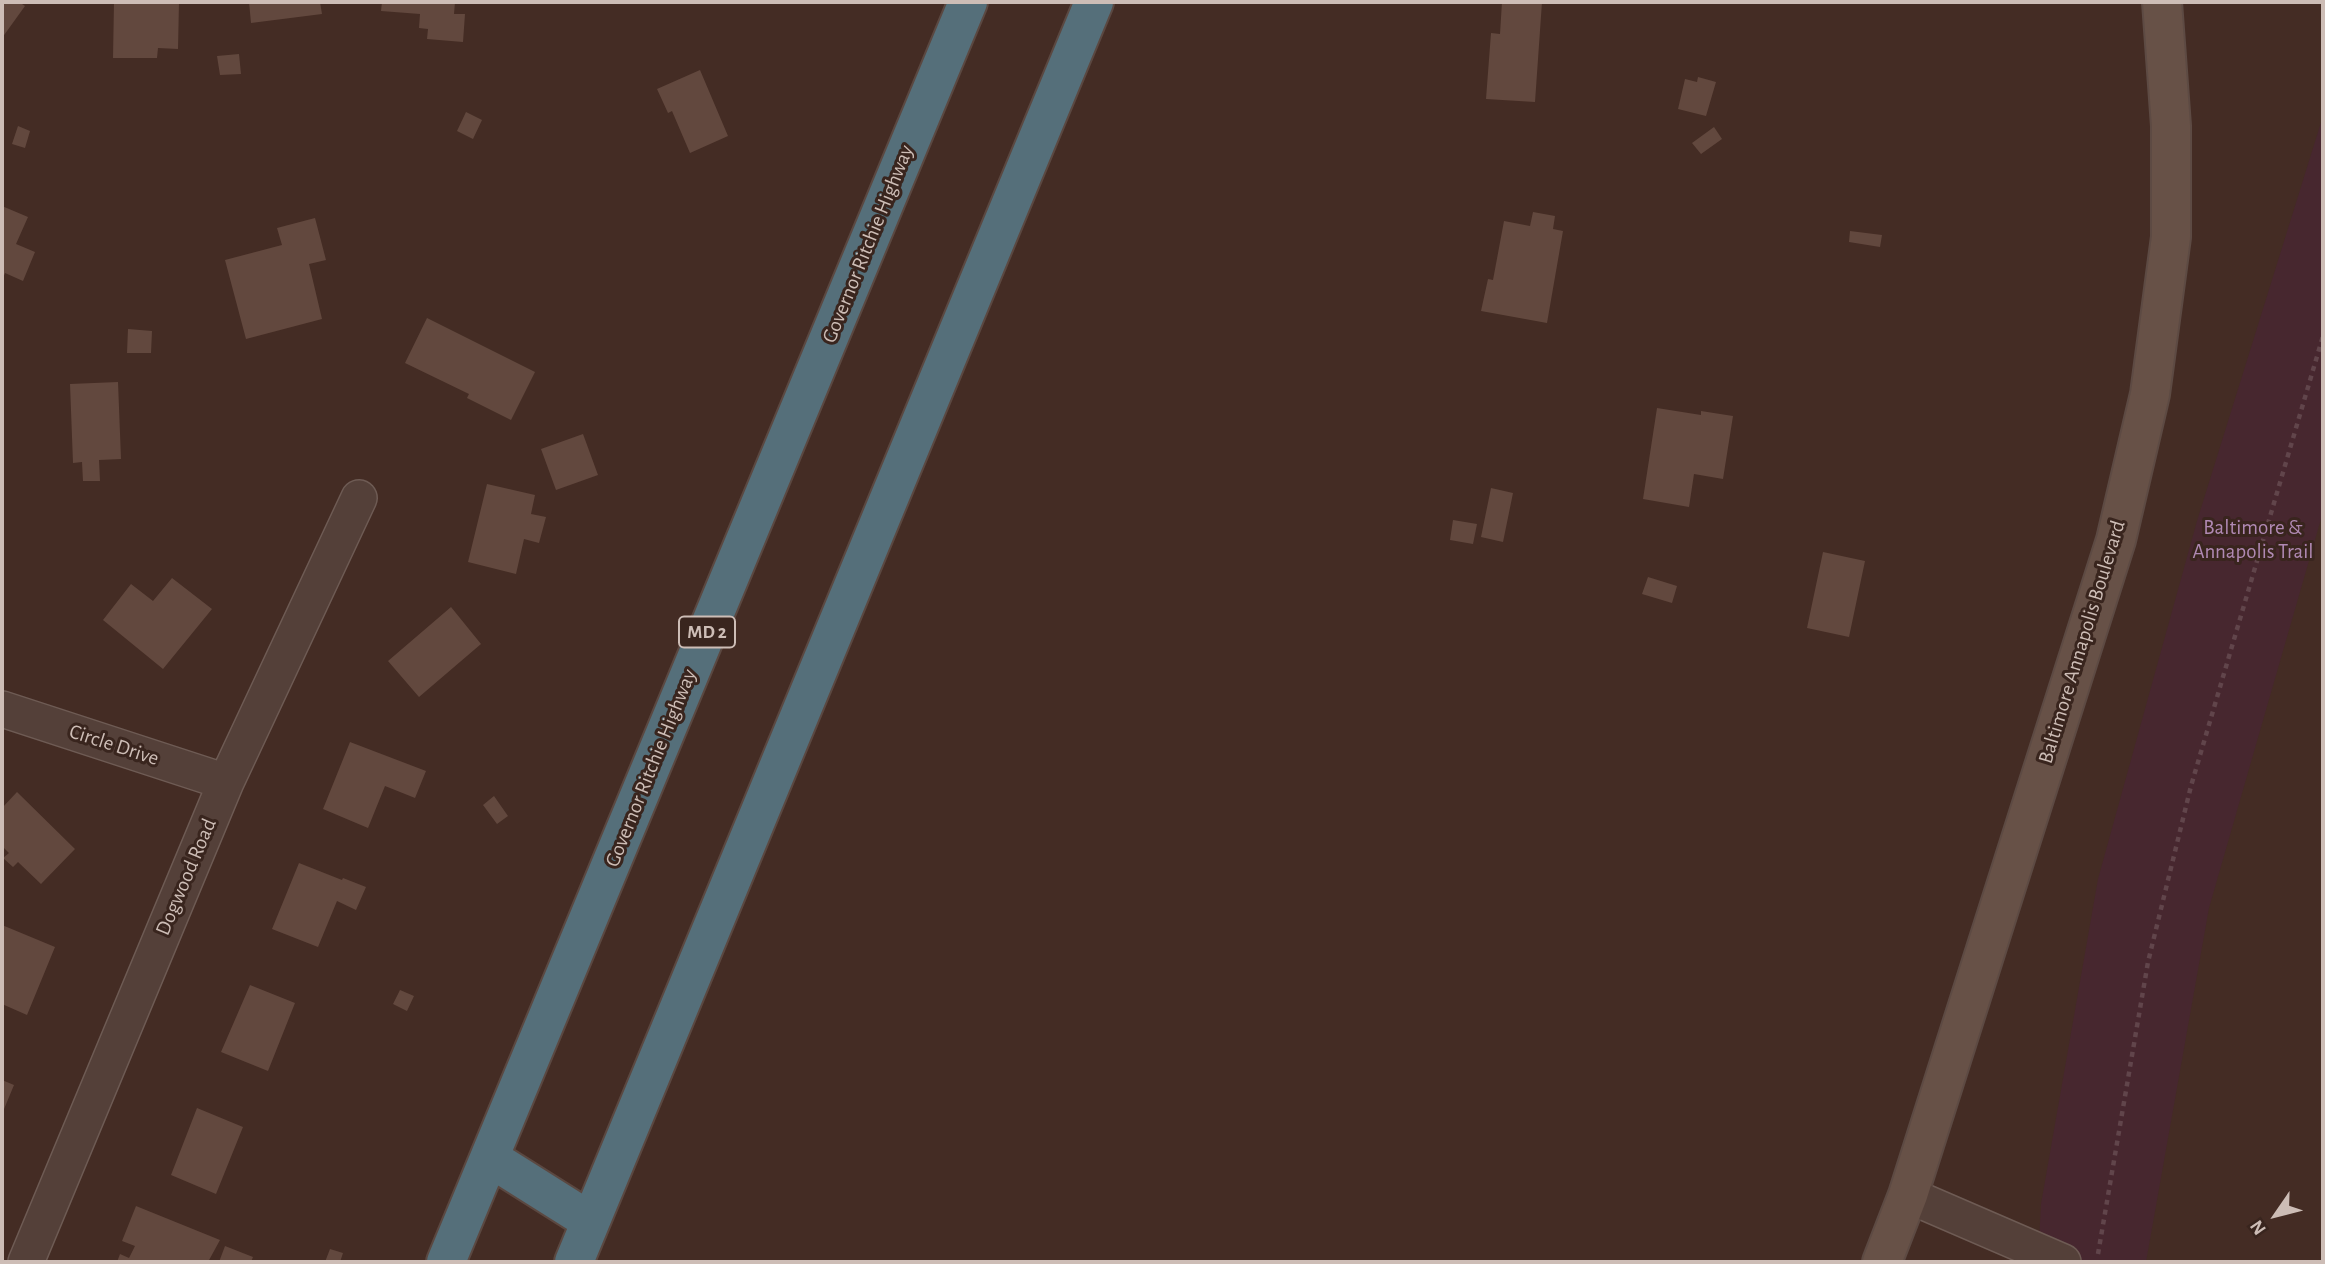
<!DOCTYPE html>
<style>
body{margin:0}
#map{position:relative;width:2325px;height:1264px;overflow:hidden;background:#442c24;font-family:"Alegreya Sans",sans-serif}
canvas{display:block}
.frame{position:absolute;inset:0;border:4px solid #cdbdb6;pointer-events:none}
.north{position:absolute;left:2241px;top:1180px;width:70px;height:70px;-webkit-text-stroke:5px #39251e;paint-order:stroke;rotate:235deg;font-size:19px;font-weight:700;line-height:28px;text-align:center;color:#cdbdb6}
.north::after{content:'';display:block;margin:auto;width:24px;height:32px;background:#cdbdb6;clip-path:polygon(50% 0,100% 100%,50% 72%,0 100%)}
</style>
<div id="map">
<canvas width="2325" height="1264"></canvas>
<div class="frame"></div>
<div class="north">N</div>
</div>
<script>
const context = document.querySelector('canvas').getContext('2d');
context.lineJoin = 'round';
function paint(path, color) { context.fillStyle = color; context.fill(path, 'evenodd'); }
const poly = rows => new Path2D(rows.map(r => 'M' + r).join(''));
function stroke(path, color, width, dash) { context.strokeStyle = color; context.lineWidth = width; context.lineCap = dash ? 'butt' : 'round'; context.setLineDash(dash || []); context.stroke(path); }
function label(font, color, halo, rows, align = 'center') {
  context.font = font + ' "Alegreya Sans",sans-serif'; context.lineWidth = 6; context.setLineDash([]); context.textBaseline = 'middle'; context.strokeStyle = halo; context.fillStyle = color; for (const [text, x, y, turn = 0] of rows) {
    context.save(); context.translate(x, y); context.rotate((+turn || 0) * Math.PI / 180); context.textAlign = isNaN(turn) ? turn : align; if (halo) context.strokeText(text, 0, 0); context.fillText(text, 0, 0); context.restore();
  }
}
paint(poly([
 [2323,116,2323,512,2209,908,2146,1262,2038,1262,2041,1204,2098,879,2197,521]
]), '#47272f');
paint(poly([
 [2,2,19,2,25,6,2,38],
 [114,2,179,2,178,49,158,48,157,58,113,58],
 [249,2,320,2,322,14,251,23],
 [382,2,455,2,454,14,465,14,463,42,427,39,428,29,419,28,420,14,381,11],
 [1502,2,1542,2,1535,102,1486,99,1491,33,1500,34],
 [239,54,241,74,220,75,217,56],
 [700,70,728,136,690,153,672,111,668,113,657,89],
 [1698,77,1716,82,1706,116,1678,109,1685,79,1697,82],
 [466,112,482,120,473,139,457,131],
 [18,126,30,131,25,148,12,144],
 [1714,127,1722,139,1701,154,1692,143],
 [2,206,28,217,16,244,35,252,23,281,5,273,2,281],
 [1533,212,1555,216,1553,229,1563,231,1547,323,1481,311,1488,279,1493,280,1504,221,1530,226],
 [315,218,326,260,309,264,322,319,246,339,225,260,282,245,277,228],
 [1850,231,1882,235,1880,247,1849,242],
 [427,318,535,372,511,420,467,398,469,394,405,363],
 [128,329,152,331,151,353,127,353],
 [118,382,121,459,99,460,100,481,83,481,82,462,73,463,70,384],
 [1657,408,1701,415,1701,411,1733,416,1723,479,1694,474,1689,507,1643,499],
 [583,434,598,475,556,490,541,449],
 [487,484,535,495,531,514,546,517,539,543,524,539,516,574,468,562],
 [1491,488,1513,493,1503,542,1481,537],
 [1453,520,1477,524,1473,544,1450,540],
 [1823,552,1865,561,1849,637,1807,628],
 [1648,577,1677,586,1672,603,1642,594],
 [172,578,212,609,163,669,103,620,131,584,153,601],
 [451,607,481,644,419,697,388,661],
 [350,742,426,771,415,798,385,786,368,828,323,809],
 [17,792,75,849,41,884,18,862,13,867,3,858,9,853,2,846,2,808],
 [494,796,508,816,497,824,483,805],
 [299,863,342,880,343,878,366,887,356,910,337,901,318,947,272,929],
 [2,925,55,947,27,1015,2,1004],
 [250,985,295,1003,268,1071,221,1052],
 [400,990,414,996,407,1011,393,1004],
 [2,1080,14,1085,2,1114],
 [197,1108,243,1127,216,1194,171,1175],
 [136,1206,220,1240,208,1262,117,1262,120,1254,129,1258,135,1246,122,1241],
 [225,1246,253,1257,251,1262,219,1262],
 [330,1249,343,1253,340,1262,325,1262]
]), '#62483e');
const street = poly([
 [2,709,226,782],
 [1908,1195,2063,1262],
 [26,1262,226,782,359,498]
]);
const secondary = poly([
 [1882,1262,1908,1195,2116,540,2150,394,2171,237,2171,126,2162,2]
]);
const highway = poly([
 [490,1158,590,1221],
 [446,1262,968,2],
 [574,1262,1094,2]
]);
stroke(street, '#6e5b54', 38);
stroke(secondary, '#5d4a43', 42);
stroke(highway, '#5b4841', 42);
stroke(poly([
 [2098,1254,2148,962,2191,786,2323,336]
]), '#61454b', 4.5, [5, 5]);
stroke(street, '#544039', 35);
stroke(secondary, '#675147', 38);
stroke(highway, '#556f7a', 38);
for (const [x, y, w] of [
 [707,632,56]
]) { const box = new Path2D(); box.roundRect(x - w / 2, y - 15.5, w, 31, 5); context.fillStyle = '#39251e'; context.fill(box); stroke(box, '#cdbdb6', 2); }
label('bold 19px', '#cdbdb6', null, [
 ["MD 2",707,632]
]);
label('21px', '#cdbdb6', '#39251e', [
 ["Governor Ritchie Highway",868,244,-68],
 ["Baltimore Annapolis Boulevard",2082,642,-73],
 ["Circle Drive",114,745,18],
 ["Governor Ritchie Highway",651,768,-68],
 ["Dogwood Road",186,877,-67]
]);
label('21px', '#b089b3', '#39251e', [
 ["Baltimore &",2253,528],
 ["Annapolis Trail",2253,552]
]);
</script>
